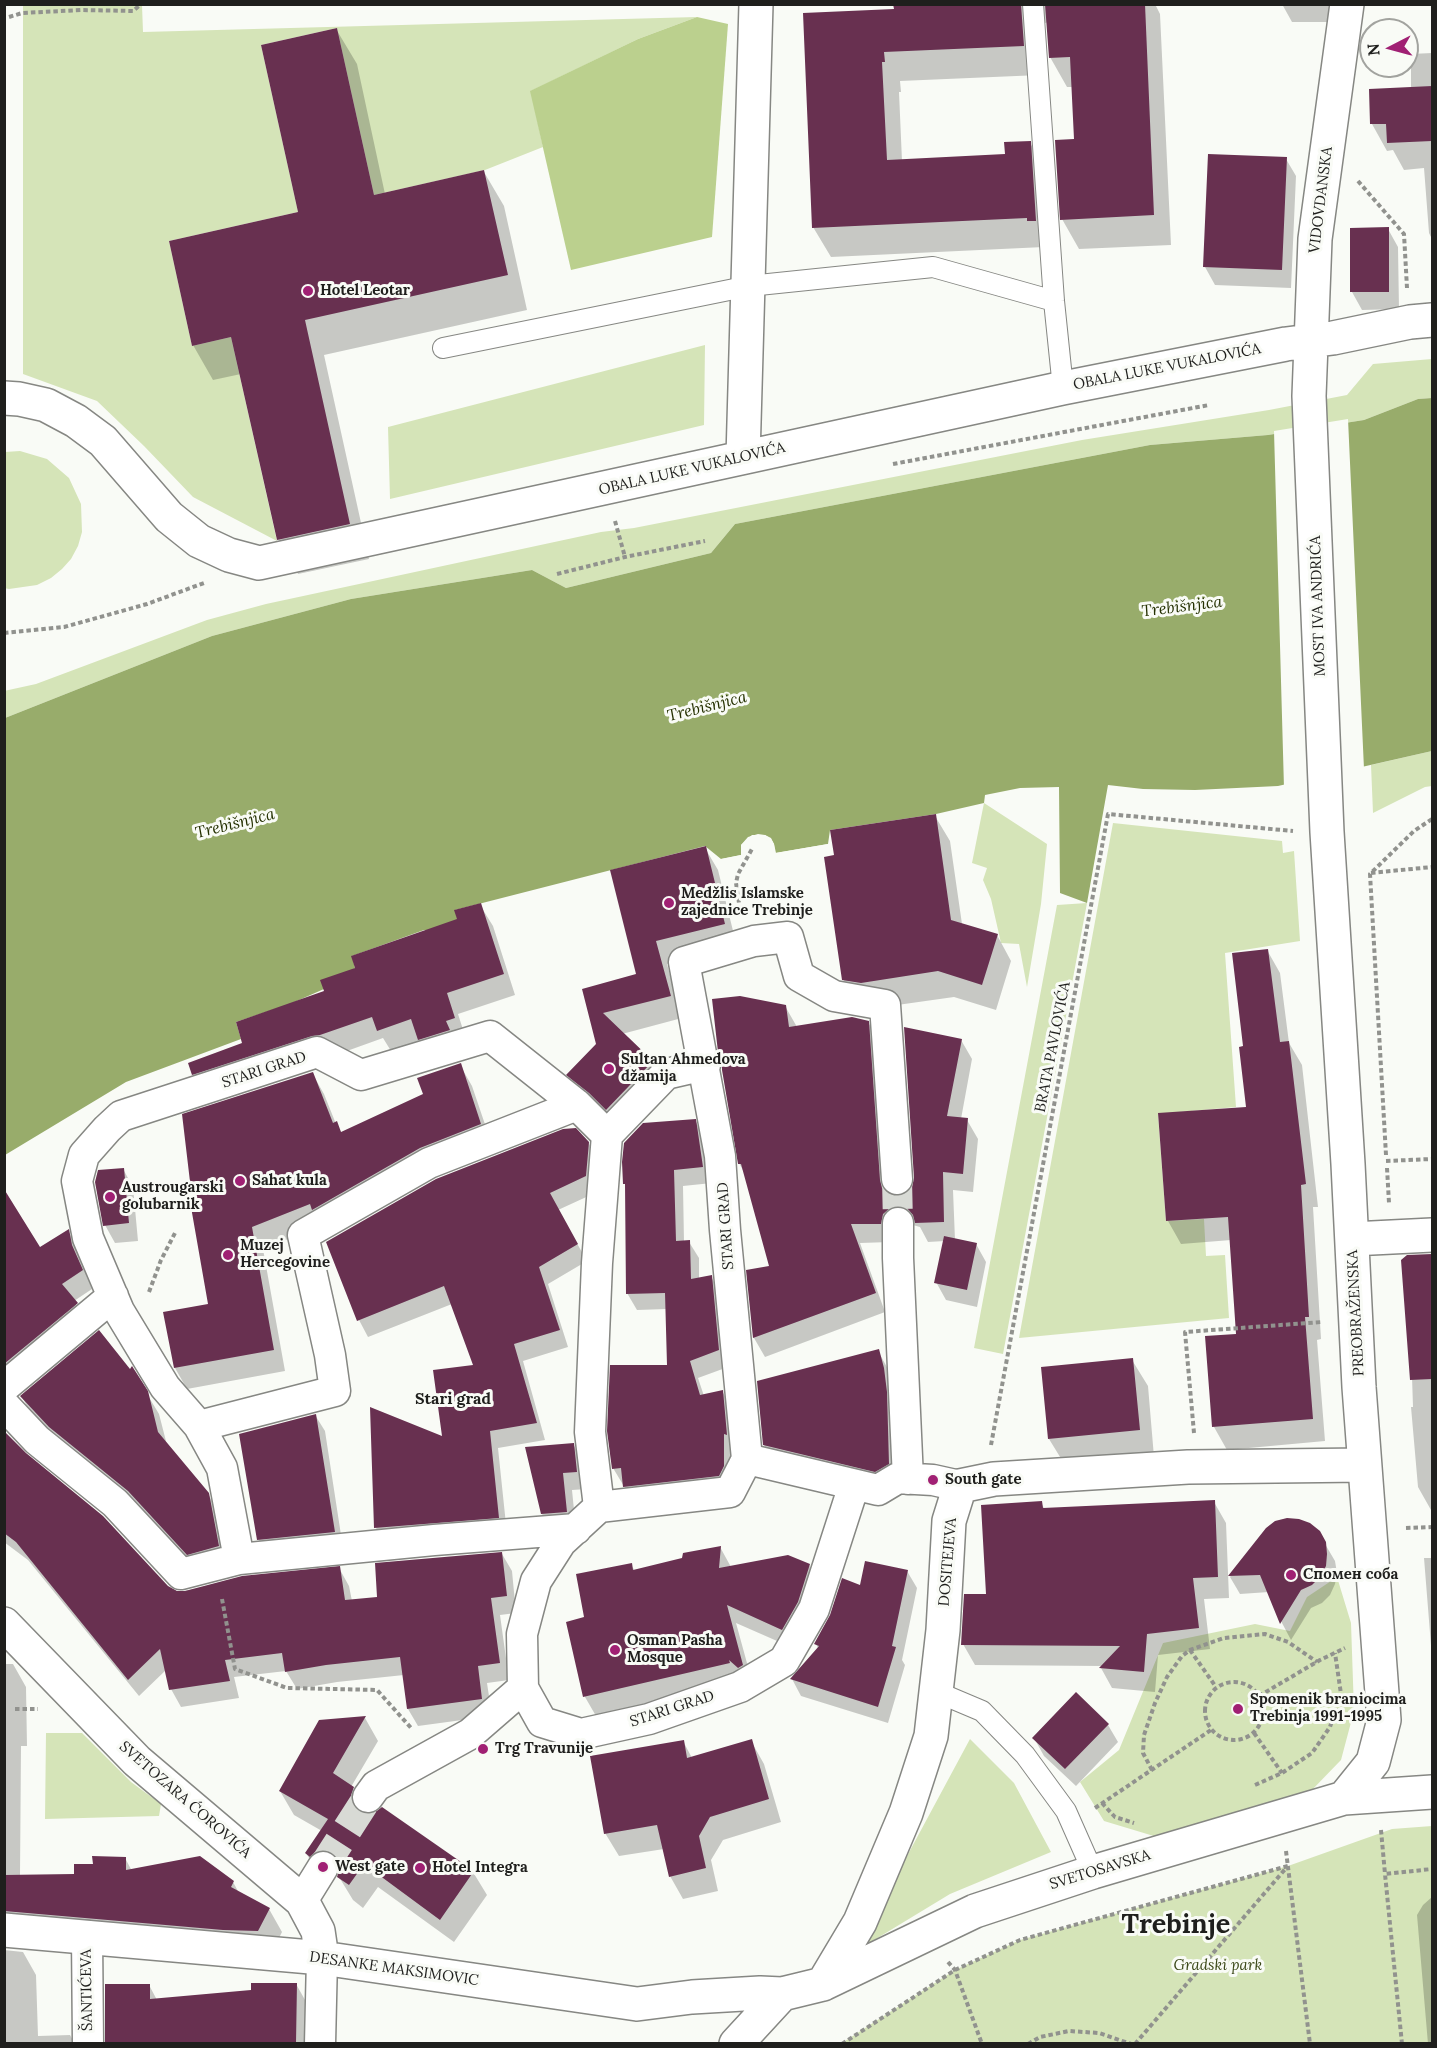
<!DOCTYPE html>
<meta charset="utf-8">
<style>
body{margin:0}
#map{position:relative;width:1437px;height:2048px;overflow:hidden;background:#f9fbf6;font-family:Lora,serif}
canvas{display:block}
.frame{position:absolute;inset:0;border:6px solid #1f1f1d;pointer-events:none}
.north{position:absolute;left:1359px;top:18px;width:60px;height:60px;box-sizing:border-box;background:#f9fbf6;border:2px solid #a2a39f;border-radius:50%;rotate:264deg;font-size:16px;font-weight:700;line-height:24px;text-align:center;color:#1f1f1d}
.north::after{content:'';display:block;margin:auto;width:21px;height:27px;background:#a02073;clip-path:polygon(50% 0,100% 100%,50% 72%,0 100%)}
</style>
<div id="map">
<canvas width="1437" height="2048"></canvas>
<div class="frame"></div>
<div class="north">N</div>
</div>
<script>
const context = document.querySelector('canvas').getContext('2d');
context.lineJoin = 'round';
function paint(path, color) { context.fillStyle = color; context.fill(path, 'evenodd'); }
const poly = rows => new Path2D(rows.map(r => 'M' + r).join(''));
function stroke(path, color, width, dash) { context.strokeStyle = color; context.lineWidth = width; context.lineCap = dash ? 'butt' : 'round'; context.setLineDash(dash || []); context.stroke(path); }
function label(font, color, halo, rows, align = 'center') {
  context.font = font + ' Lora,serif'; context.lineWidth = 6; context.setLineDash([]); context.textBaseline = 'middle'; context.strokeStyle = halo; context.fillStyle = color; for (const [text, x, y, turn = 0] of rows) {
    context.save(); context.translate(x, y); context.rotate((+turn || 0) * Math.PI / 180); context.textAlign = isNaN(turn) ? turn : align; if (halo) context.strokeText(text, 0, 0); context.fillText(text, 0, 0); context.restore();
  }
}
paint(poly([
 [23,5,142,5,143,32,697,17,638,39,531,91,543,147,485,170,374,195,337,28,261,45,298,212,169,241,192,346,231,337,277,541,193,497,144,446,97,401,23,374],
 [705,345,704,425,390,499,388,427],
 [1432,359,1432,398,1418,399,1364,420,1268,435,1150,445,735,524,711,553,566,588,532,570,351,599,212,636,5,718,4,691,36,684,207,620,266,604,601,532,634,528,1082,440,1269,410,1347,395,1373,364],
 [20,451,47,459,69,478,81,504,82,532,78,546,71,559,62,569,51,578,37,585,9,589,4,588,5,452],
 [1432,751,1432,786,1425,787,1373,813,1371,765],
 [984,803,1047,844,1041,904,1027,987,1019,944,1001,943,991,899,983,880,987,868,972,863],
 [1113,823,1282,841,1283,853,1294,851,1300,941,1225,953,1236,1107,1158,1114,1166,1221,1204,1219,1206,1256,1225,1255,1229,1318,1019,1338],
 [1087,903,1003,1354,974,1348,1057,905],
 [1337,1577,1351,1623,1354,1711,1341,1760,1310,1792,1157,1837,1104,1821,1080,1782,1119,1750,1163,1643,1255,1624,1290,1631,1307,1597],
 [46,1733,82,1733,131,1782,161,1804,159,1816,45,1819],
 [970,1739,1014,1783,1051,1852,950,1894,861,1948,899,1871],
 [1432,1826,1432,2043,842,2043,955,1970,1020,1940,1288,1866,1392,1829]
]), '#d5e4b8');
paint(poly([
 [697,17,728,24,712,237,571,270,530,91,638,39]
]), '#bbd08e');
paint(poly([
 [1432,398,1432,751,1278,786,1195,790,1143,789,1108,785,1087,903,1060,893,1059,787,1020,788,985,795,984,803,936,814,830,830,828,844,775,853,774,844,771,838,765,835,752,835,741,845,741,855,721,859,705,846,455,910,461,932,424,930,352,956,355,968,324,989,290,1004,236,1022,241,1039,126,1082,5,1155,5,718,212,636,351,599,532,570,566,588,711,553,735,524,1150,445,1268,435,1364,420,1418,399]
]), '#98ac6b');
paint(poly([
 [1348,419,1364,769,1284,788,1274,431],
 [758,834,765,835,771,839,774,844,776,853,828,844,830,846,775,856,772,854,771,845,768,841,758,837,750,839,744,846,743,857,722,862,721,859,741,855,741,845,748,837]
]), '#f9fbf6');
paint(poly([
 [895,4,1155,4,1160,14,1171,245,1079,249,1062,219,1075,141,1073,87,1067,87,1050,57,1048,22,1043,24,1040,75,900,81,901,92,899,92,902,161,1006,156,1030,143,1047,172,1044,247,831,257,813,227,895,10],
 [1282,4,1339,4,1339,22,1292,22],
 [336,29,357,64,385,194,484,172,504,206,527,310,324,355,369,559,298,574,278,539,241,374,213,380,193,345,300,213],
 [1432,53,1432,239,1429,233,1424,168,1404,170,1393,150,1387,151,1372,124,1411,88,1411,54],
 [1286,159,1296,176,1291,288,1215,285,1205,267],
 [1351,229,1388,229,1398,247,1399,309,1362,310,1352,292],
 [935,816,950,841,962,924,997,935,1011,961,996,1010,954,997,876,1008,858,1005,843,979],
 [705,848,718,870,737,947,667,964,682,1018,622,1034,651,1062,664,1084,620,1131,581,1097,568,1075,597,1044,583,990,638,975],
 [480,905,493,926,515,995,458,1014,466,1039,432,1060,421,1041,391,1051,383,1038,333,1056,205,1095,193,1074,326,992,357,969,459,920],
 [1267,950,1280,973,1289,1043,1302,1065,1318,1207,1313,1207,1321,1339,1317,1340,1325,1441,1227,1450,1214,1427,1206,1338,1237,1335,1231,1240,1181,1244,1168,1221,1160,1115,1248,1108,1244,1048],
 [785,1006,797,1027,868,1022,879,1041,890,1196,898,1198,908,1194,914,1187,961,1040,972,1059,961,1119,967,1120,978,1139,973,1192,953,1190,955,1240,976,1244,986,1262,977,1307,946,1300,936,1282,945,1241,928,1242,920,1227,909,1224,891,1242,860,1243,885,1312,765,1357,754,1338,748,1271,771,1267,745,1174,739,1163],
 [460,1065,472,1086,492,1145,323,1225,263,1249,285,1371,187,1389,175,1368,165,1313,210,1305,312,1073,324,1094,336,1124,342,1134,424,1095],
 [695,1120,704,1137,712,1183,683,1186,684,1242,689,1242,699,1258,699,1279,711,1277,721,1293,728,1367,698,1378,704,1396,722,1391,732,1408,733,1483,634,1503,613,1468,668,1367,667,1309,637,1310,627,1293,626,1186],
 [588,1142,598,1160,595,1193,558,1210,587,1261,548,1284,568,1347,523,1361,545,1440,498,1448,507,1534,385,1545,376,1528,372,1409,444,1439,475,1366,452,1304,368,1337,359,1320],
 [123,1169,133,1187,138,1241,115,1243,105,1225],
 [4,1201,40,1249,68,1231,78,1248,82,1264,92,1289,74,1301,86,1322,4,1390],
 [1432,1255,1432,1509,1431,1510,1418,1487,1411,1407,1413,1407,1408,1256],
 [878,1351,888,1369,898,1482,775,1463,764,1445],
 [1132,1360,1148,1386,1154,1457,1065,1465,1049,1439],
 [132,1369,159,1414,167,1445,208,1494,220,1515,230,1567,200,1575,33,1417,22,1397,130,1371],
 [315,1415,325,1431,343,1548,268,1556,258,1539],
 [4,1433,168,1587,176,1592,339,1568,349,1586,352,1601,378,1598,502,1554,512,1571,516,1613,500,1615,509,1680,487,1683,492,1716,418,1726,408,1709,404,1675,337,1682,297,1689,286,1671,234,1677,239,1698,181,1707,171,1689,166,1670,139,1696,28,1560,4,1542],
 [573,1444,583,1462,587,1489,572,1490,576,1530,552,1532,542,1514],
 [1214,1502,1226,1523,1229,1598,1204,1599,1210,1649,1158,1655,1155,1692,1112,1688,1101,1668,1102,1666,975,1665,963,1644,988,1596,1041,1503,1045,1510],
 [1267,1529,1318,1532,1335,1561,1337,1573,1335,1584,1330,1595,1322,1603,1311,1608,1291,1640,1282,1623,1269,1592,1240,1594,1230,1577],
 [720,1547,731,1567,809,1565,820,1585,793,1648,736,1623,753,1685,740,1682,596,1716,585,1697,568,1623,586,1619,631,1565,635,1571,684,1559],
 [1424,1558,1432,1558,1432,1658],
 [907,1571,917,1588,902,1660,905,1665,888,1723,801,1696,792,1679,818,1648,816,1644,862,1587],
 [4,1664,13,1664,26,1687,27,1746,21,1746,20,1876,75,1876,94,1866,125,1858,132,1871,233,1882,239,1893,269,1909,282,1932,271,1954,4,1940],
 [365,1718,378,1741,351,1787,366,1812,365,1816,473,1872,487,1895,454,1942,378,1887,363,1908,353,1900,339,1877,340,1874,320,1876,306,1853,322,1831,294,1815,280,1791],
 [1108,1725,1118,1742,1076,1786,1044,1756,1034,1738],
 [683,1741,692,1758,751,1741,764,1764,781,1822,723,1840,711,1860,718,1891,683,1899,670,1876,664,1849,619,1856,605,1833],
 [1432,1897,1432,2044,1428,2044,1417,1915,1423,1905],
 [4,1950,23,1952,36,1975,38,2036,70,2035,75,2044,4,2044],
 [296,1984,309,2007,308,2044,107,2044,106,1986,149,1985,157,2000,252,1992]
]), '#0003');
paint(poly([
 [893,4,1021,4,1024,46,884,52,885,62,882,62,887,160,1005,154,1004,142,1031,141,1036,221,1027,221,1027,218,812,228,803,13,894,9],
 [1045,4,1145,4,1154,215,1060,220,1055,140,1074,139,1070,57,1049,58],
 [337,28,374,195,484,170,508,275,305,320,350,524,277,540,231,337,192,346,169,241,298,212,261,45],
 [1432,86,1432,141,1387,143,1386,124,1370,124,1369,89],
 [1208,154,1287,157,1282,270,1203,267],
 [1389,227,1389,292,1350,292,1350,228],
 [936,814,951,920,998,934,982,985,938,971,861,983,842,980,824,857,834,855,830,830],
 [706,846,725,924,656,941,671,996,603,1013,653,1061,606,1110,589,1093,566,1075,596,1044,582,989,636,974,610,870],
 [481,903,504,974,447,993,455,1018,446,1021,450,1030,418,1040,411,1019,377,1031,372,1017,320,1035,312,1036,192,1075,188,1063,242,1043,236,1022,324,991,320,980,355,968,351,956,457,919,454,910],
 [1268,949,1280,1042,1289,1041,1306,1184,1301,1185,1309,1317,1305,1317,1313,1419,1212,1427,1205,1336,1236,1334,1228,1217,1166,1221,1158,1113,1246,1107,1239,1047,1243,1046,1232,953],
 [740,996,786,1005,789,1027,852,1017,869,1021,880,1180,882,1188,889,1194,898,1196,906,1194,912,1187,914,1178,904,1027,962,1039,947,1116,968,1118,963,1174,943,1172,944,1222,915,1223,913,1215,907,1208,897,1206,890,1208,883,1214,881,1224,851,1224,876,1293,753,1338,746,1270,769,1266,741,1164,738,1164,722,1070,722,1062,718,1052,712,999],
 [461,1063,481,1124,420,1148,312,1210,310,1204,252,1227,274,1350,174,1368,163,1312,208,1304,191,1207,193,1207,182,1114,313,1072,333,1123,337,1121,341,1132,423,1094,417,1078],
 [696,1119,703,1167,674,1170,676,1241,690,1240,691,1279,712,1275,719,1350,690,1361,700,1395,723,1390,727,1435,724,1434,724,1466,719,1476,623,1487,621,1468,612,1469,607,1431,610,1365,667,1365,665,1293,626,1294,625,1184,623,1184,622,1162,624,1143,643,1123],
 [576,1128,589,1142,586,1176,550,1193,578,1244,539,1267,560,1330,514,1344,537,1423,490,1431,499,1518,374,1528,370,1407,442,1436,433,1370,473,1365,444,1286,357,1321,326,1242,436,1179,563,1129],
 [124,1168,129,1223,103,1226,95,1182,98,1170],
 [4,1189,40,1247,69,1229,72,1245,83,1270,62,1284,78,1303,4,1364],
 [944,1236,977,1243,967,1290,934,1283],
 [1432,1254,1432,1379,1410,1380,1401,1260,1407,1255],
 [99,1330,130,1369,132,1366,148,1391,158,1432,209,1493,219,1546,187,1555,128,1491,49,1427,20,1396],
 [879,1349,884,1368,887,1392,889,1464,875,1472,763,1445,757,1381],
 [1133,1358,1140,1430,1048,1439,1041,1367],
 [316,1414,335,1532,257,1540,239,1434],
 [4,1431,26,1453,103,1516,168,1586,177,1591,185,1591,242,1576,340,1566,345,1600,377,1597,375,1563,502,1552,507,1596,491,1598,500,1663,478,1666,482,1699,407,1709,400,1657,326,1665,285,1672,282,1653,225,1660,230,1681,169,1690,160,1649,128,1680,16,1542,4,1533],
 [574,1443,577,1472,563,1473,567,1512,541,1514,525,1447],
 [1215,1500,1218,1577,1193,1578,1199,1628,1147,1634,1144,1672,1099,1668,1120,1646,961,1645,964,1594,986,1594,981,1505,1042,1501,1043,1508],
 [1287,1518,1299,1519,1310,1523,1320,1531,1326,1542,1327,1554,1326,1566,1320,1577,1312,1585,1301,1590,1280,1624,1260,1575,1228,1576,1266,1528,1275,1521],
 [721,1546,719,1568,788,1555,810,1564,798,1602,782,1630,727,1605,743,1665,738,1668,729,1660,730,1663,583,1697,566,1622,584,1617,576,1574,632,1563,633,1570,682,1558,683,1553],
 [865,1561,908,1570,892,1646,896,1647,878,1707,790,1679,819,1646,814,1644,830,1615,842,1578,860,1585],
 [1076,1692,1109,1724,1065,1769,1032,1738],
 [366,1716,333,1773,354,1787,351,1795,352,1803,358,1811,367,1814,374,1813,382,1807,474,1871,440,1920,364,1864,349,1885,337,1877,340,1867,338,1859,333,1853,323,1850,315,1852,310,1857,305,1853,328,1819,279,1791,319,1720],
 [752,1739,769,1799,710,1817,699,1836,706,1868,669,1877,657,1825,604,1834,590,1756,684,1740,687,1758],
 [92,1856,126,1857,126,1870,200,1856,234,1881,231,1887,270,1908,258,1931,223,1930,4,1911,4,1875,74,1874,74,1864,93,1864],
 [251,1983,297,1983,296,2043,105,2043,105,1984,150,1984,150,1999,251,1990]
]), '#683050');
stroke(poly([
 [897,1179,898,1223],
 [323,1867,368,1797]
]), '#d8dad5', 30, [30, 15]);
const service = poly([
 [1033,4,1054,301,1063,388],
 [443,348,749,286,933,267,1054,301],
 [937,1692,982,1711,1025,1755,1066,1811,1093,1872]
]);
const pedestrian = poly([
 [898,1223,898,1258,908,1479],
 [4,1387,113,1296],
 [4,1405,37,1440,115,1503,181,1574,239,1559],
 [199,1426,335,1391,330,1355,303,1235,429,1163,577,1105,607,1135],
 [747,1459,725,1230,720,1156,684,962,754,941,788,937,799,976,834,996,885,1005,897,1179],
 [854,1485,814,1609,784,1661,740,1687,649,1719,581,1734,542,1722,523,1688,522,1634,536,1581,561,1542,599,1507,730,1492,747,1459,878,1490,898,1478,933,1480,960,1486],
 [599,1507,590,1432,597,1263,607,1135,666,1074,705,1065],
 [576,1529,434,1540,239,1559,222,1468,199,1426,165,1387,119,1311,88,1238,77,1181,84,1155,107,1129,121,1116,317,1052,361,1075,490,1036,577,1105],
 [368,1797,376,1786,470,1734,523,1688],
 [302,1901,323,1867],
 [87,1936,88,2044],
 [320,2044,322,1958]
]);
const minor = poly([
 [4,398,19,399,46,405,76,421,103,441,169,517,199,541,229,555,259,563,1063,388,1286,344,1333,338,1410,322,1432,320],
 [743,457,756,4],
 [1352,1239,1432,1235],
 [4,1624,137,1761,302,1901,318,1931,322,1958],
 [1344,1798,1373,1762,1384,1720,1359,1387,1348,1164,1327,832,1309,396,1315,239,1347,4],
 [4,1930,322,1958,637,2004,692,1997,760,1993,782,1994,823,1984,975,1911,1093,1872,1344,1798,1432,1792],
 [823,1984,860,1922,906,1813,931,1736,943,1630,949,1521,960,1486,994,1479,1188,1467,1364,1465],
 [736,2044,782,1994]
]);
stroke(service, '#868783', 22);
stroke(pedestrian, '#868783', 33);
stroke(minor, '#868783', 36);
stroke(poly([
 [9,17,22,13,81,10,133,11,141,4],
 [1358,181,1404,234,1407,288],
 [893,464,1209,405],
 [615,521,625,557],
 [557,574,625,557,705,541],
 [4,633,64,627,147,604,204,583],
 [1371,873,1432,867],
 [740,910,736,883,738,874,752,849],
 [1386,1155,1370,874,1414,831,1432,819],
 [1386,1161,1432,1159],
 [1387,1168,1389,1203],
 [149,1292,161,1260,176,1231],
 [1194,1433,1185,1332,1322,1322],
 [991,1445,1108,814,1293,831],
 [1406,1528,1432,1527],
 [222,1599,235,1669,287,1688,377,1690,412,1729],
 [1190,1650,1216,1687],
 '1205 1711a29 29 0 1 1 58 0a29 29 0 1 1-58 0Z',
 [1259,1696,1320,1660,1345,1648],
 [15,1709,38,1709],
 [1254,1733,1282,1773],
 [1152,1770,1143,1753,1144,1735,1155,1703,1167,1677,1182,1656,1190,1650,1224,1638,1265,1634,1288,1642,1317,1662],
 [1255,1785,1282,1773,1312,1753,1330,1727,1341,1694,1335,1653],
 [1102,1803,1115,1817,1134,1823],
 [1095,1808,1211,1730],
 [1381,1830,1385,1874],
 [1286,1851,1310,2044],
 [948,1962,955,1970,982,2044],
 [842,2044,955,1970,1020,1940,1288,1866],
 [1028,2044,1040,2037,1069,2031,1099,2033,1131,2044],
 [1135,2044,1287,1867],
 [1402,2044,1385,1874,1432,1869]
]), '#91928e', 4, [4.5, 3]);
stroke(service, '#fff', 20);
stroke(pedestrian, '#fff', 30);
stroke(minor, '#fff', 33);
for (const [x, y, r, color] of [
 [308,291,6,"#a02073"],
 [669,903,6,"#a02073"],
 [609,1069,6,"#a02073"],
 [240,1181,6,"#a02073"],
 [110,1197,6,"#a02073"],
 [228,1255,6,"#a02073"],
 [933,1480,6,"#a02073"],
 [1291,1575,6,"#a02073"],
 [615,1650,6,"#a02073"],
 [1238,1709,6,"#a02073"],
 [483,1749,6,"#a02073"],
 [323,1867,6,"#a02073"],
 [420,1868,6,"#a02073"]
]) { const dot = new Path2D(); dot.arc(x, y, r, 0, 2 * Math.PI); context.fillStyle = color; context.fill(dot); stroke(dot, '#f9fbf6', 2); }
label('15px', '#1f1f1d', '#f9fbf6', [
 ["VIDOVDANSKA",1321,200,-83],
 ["OBALA LUKE VUKALOVIĆA",1167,367,-11],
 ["OBALA LUKE VUKALOVIĆA",692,469,-13],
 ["MOST IVA ANDRIĆA",1318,606,-92],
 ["BRATA PAVLOVIĆA",1053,1047,-79],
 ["STARI GRAD",264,1070,-18],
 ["STARI GRAD",726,1226,-94],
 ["PREOBRAŽENSKA",1356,1313,-93],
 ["DOSITEJEVA",948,1562,-85],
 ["STARI GRAD",672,1709,-18],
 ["SVETOZARA ĆOROVIĆA",185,1800,41],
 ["SVETOSAVSKA",1100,1870,-17],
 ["DESANKE MAKSIMOVIC",394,1969,8],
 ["ŠANTIĆEVA",87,1990,-91]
]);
label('bold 15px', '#1f1f1d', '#f9fbf6', [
 ["Hotel Leotar",320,291],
 ["Medžlis Islamske",681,894],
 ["zajednice Trebinje",681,911],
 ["Sultan Ahmedova",621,1060],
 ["džamija",621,1077],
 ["Sahat kula",252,1181],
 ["Austrougarski",122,1188],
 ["golubarnik",122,1205],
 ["Muzej",240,1246],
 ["Hercegovine",240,1263],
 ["South gate",945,1480],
 ["Спомен соба",1303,1575],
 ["Osman Pasha",627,1641],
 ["Mosque",627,1658],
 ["Spomenik braniocima",1250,1700],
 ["Trebinja 1991-1995",1250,1717],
 ["Trg Travunije",495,1749],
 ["West gate",335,1867],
 ["Hotel Integra",432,1868]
], 'left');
label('italic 15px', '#3a4717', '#f9fbf6', [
 ["Gradski park",1218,1966]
]);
label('italic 16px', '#243000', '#f9fbf6', [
 ["Trebišnjica",1182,607,-7],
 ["Trebišnjica",707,707,-14],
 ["Trebišnjica",235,824,-14]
]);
label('bold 16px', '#1f1f1d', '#f9fbf6', [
 ["Stari grad",453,1399]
]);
label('bold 27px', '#1f1f1d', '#f9fbf6', [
 ["Trebinje",1176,1925]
]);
</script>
